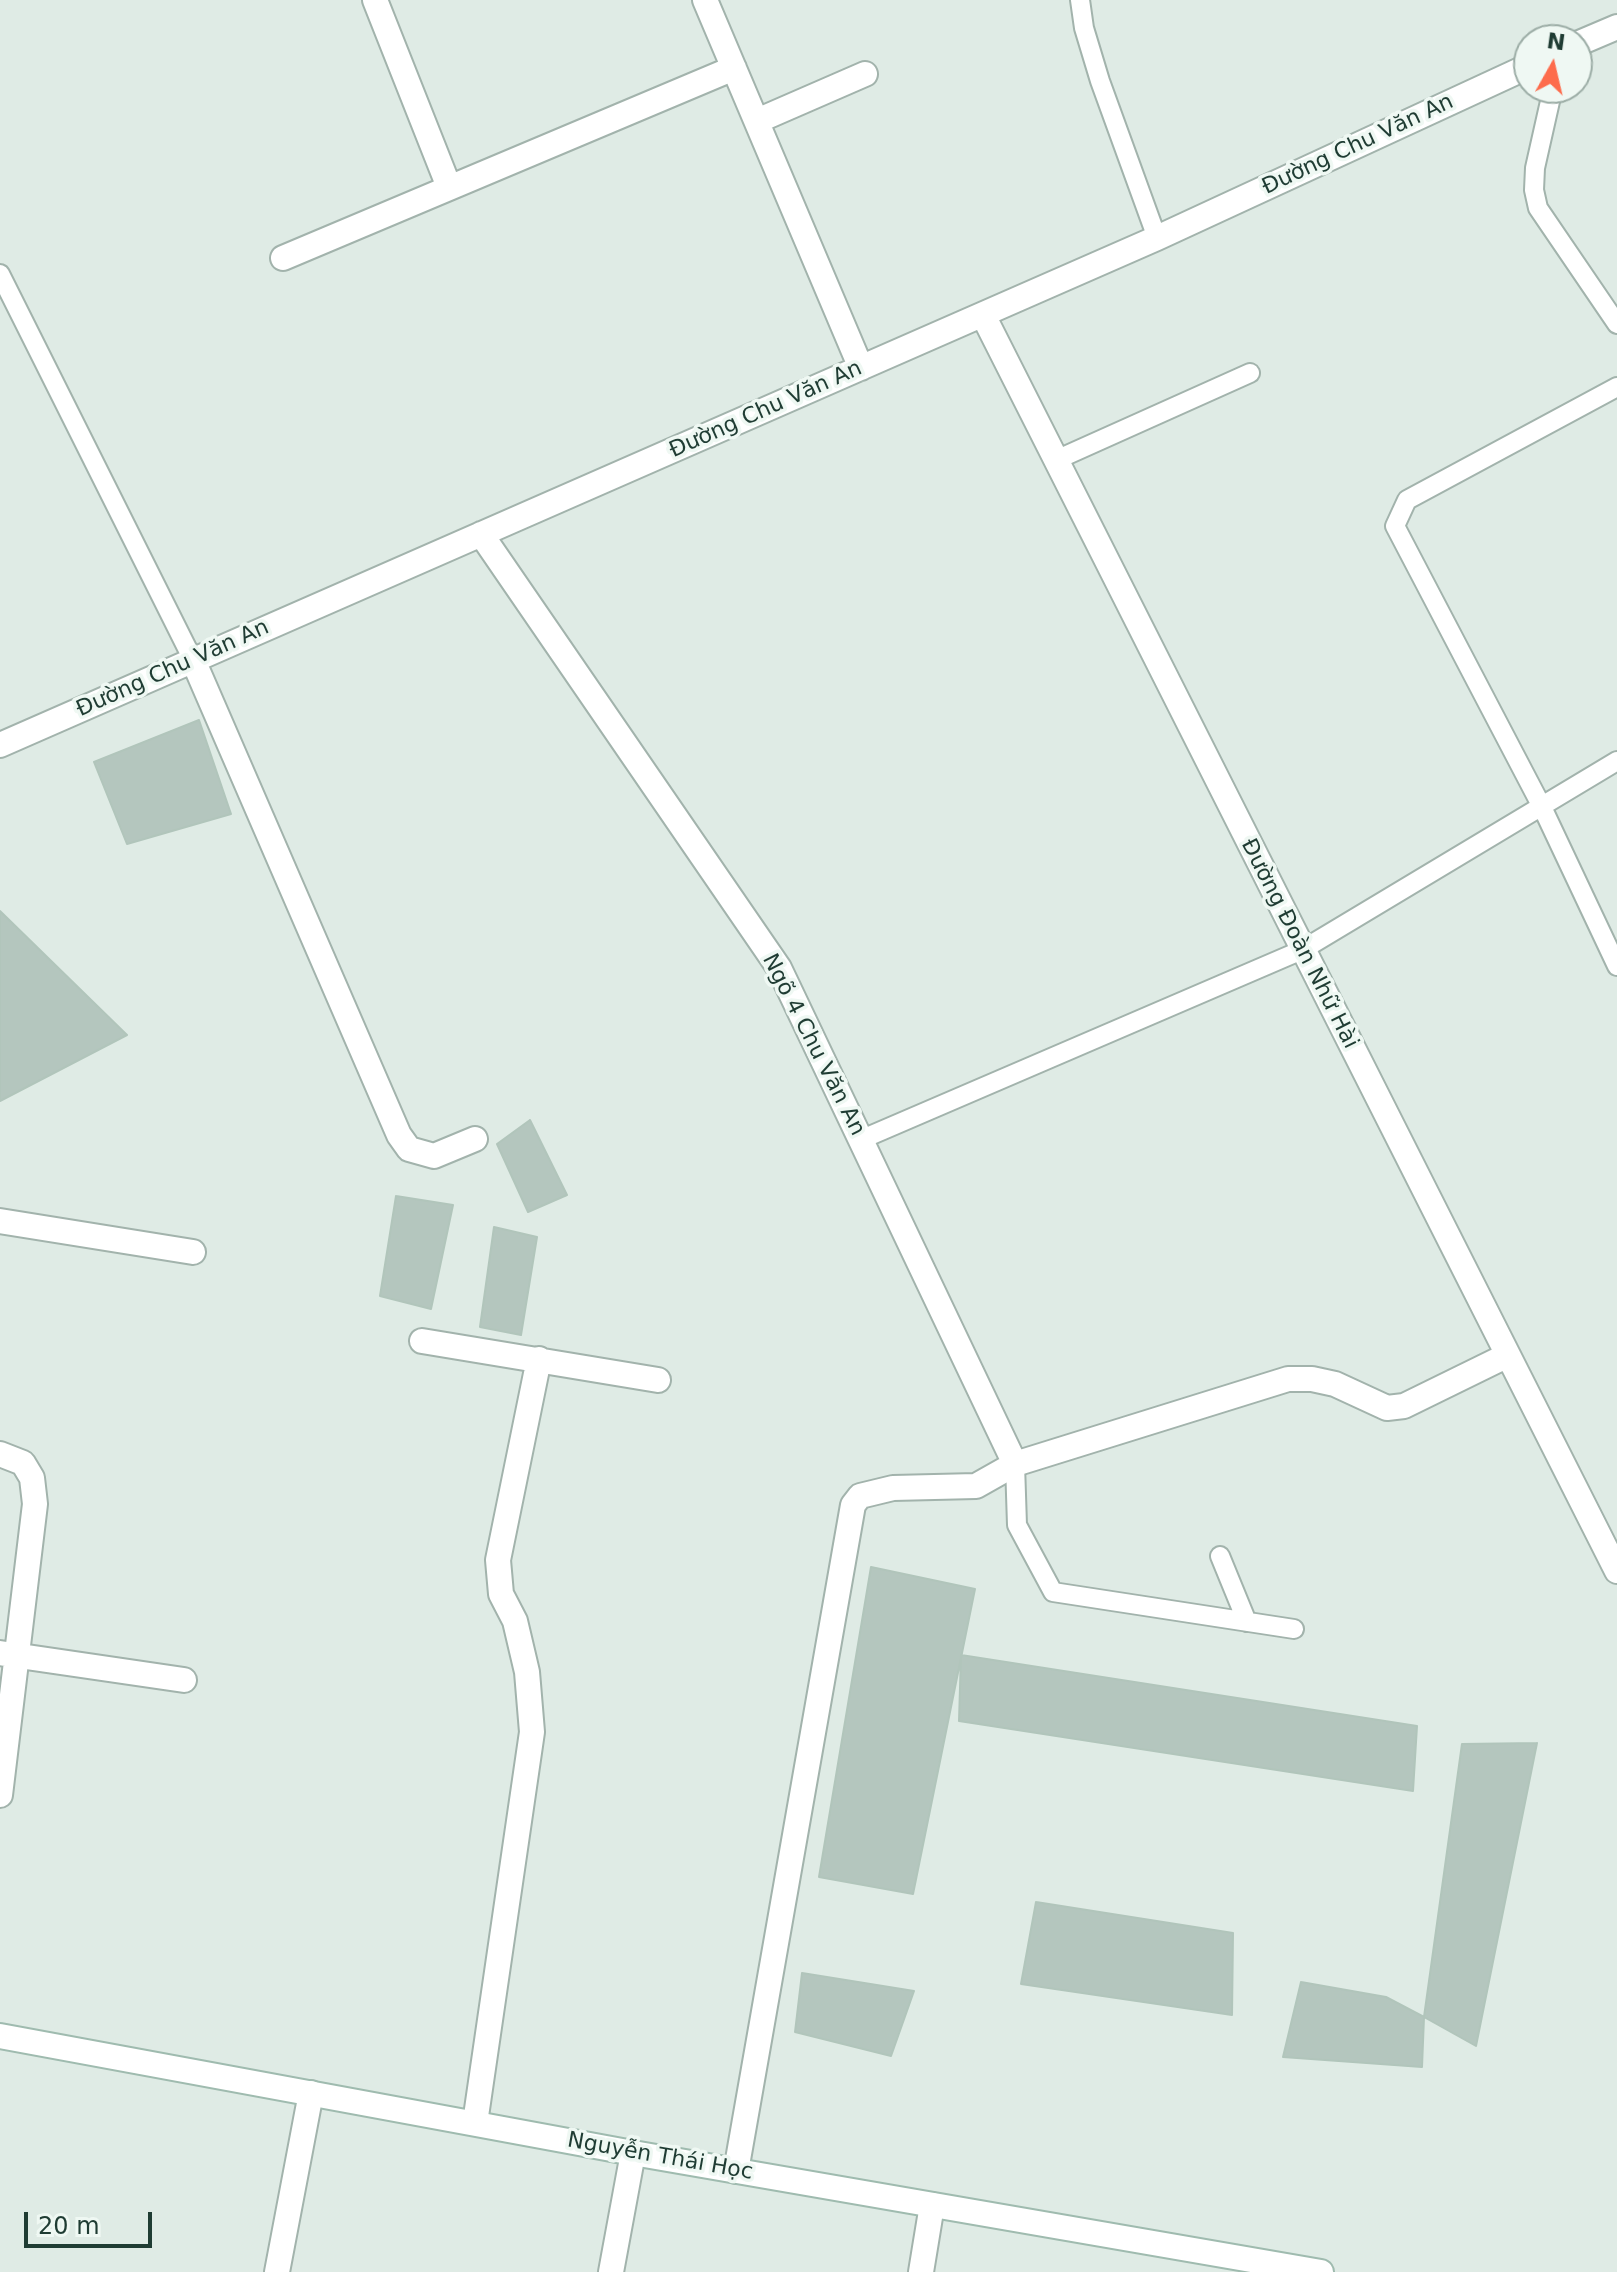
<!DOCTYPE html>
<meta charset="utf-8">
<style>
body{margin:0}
#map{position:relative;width:1617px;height:2272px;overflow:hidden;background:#dfebe5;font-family:"DejaVu Sans",sans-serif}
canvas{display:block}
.north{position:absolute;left:1513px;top:24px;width:80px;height:80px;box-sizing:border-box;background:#eff8f3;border:2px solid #9cada6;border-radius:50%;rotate:8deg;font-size:22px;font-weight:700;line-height:32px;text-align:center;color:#1f3c33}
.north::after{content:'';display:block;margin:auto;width:28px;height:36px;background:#fd6c4c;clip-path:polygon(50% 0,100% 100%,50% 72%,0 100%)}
.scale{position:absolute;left:24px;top:2212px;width:128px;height:36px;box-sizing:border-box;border:4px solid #1f3c33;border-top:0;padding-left:10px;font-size:24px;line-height:28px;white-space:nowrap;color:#1f3c33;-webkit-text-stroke:6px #eff8f3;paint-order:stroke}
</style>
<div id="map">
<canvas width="1617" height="2272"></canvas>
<div class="north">N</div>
<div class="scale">20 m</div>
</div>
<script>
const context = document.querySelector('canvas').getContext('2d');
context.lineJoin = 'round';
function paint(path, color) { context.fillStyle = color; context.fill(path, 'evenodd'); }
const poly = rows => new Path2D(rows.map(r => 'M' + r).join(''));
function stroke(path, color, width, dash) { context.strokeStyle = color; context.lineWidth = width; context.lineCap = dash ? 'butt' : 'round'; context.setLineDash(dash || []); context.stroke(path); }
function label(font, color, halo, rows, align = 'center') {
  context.font = font + ' "DejaVu Sans",sans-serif'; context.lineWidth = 7; context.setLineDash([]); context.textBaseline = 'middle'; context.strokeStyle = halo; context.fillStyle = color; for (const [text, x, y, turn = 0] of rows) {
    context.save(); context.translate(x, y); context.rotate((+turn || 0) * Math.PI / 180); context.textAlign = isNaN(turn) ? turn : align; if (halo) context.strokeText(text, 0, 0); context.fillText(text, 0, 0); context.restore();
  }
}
const building = poly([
 [199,720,231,814,127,844,94,762,199,720],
 [0,911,127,1035,0,1101,0,911],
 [530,1120,567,1195,528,1212,497,1144,530,1120],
 [396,1196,453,1205,431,1309,380,1296,396,1196],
 [494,1227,537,1237,521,1335,480,1327,494,1227],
 [871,1567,975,1589,913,1894,819,1877,871,1567],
 [961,1655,1417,1726,1413,1791,959,1721,961,1655],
 [1537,1743,1476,2046,1424,2017,1462,1744,1537,1743],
 [1036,1902,1233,1933,1232,2015,1021,1984,1036,1902],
 [802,1973,914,1991,891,2056,795,2032,802,1973],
 [1301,1982,1386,1997,1424,2017,1422,2067,1283,2057,1301,1982]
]);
paint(building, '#b4c6be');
stroke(building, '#b1c5bb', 2);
const service = poly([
 [1080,0,1084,28,1100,81,1157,238],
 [1553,88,1535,168,1534,190,1538,208,1617,324],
 [0,274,193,660],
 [1617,387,1407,500,1395,526,1542,807,1617,966],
 [1056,460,1250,373],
 [860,1140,1302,950,1617,761],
 [1015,1464,1017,1525,1053,1592,1294,1629],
 [1220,1556,1247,1622]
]);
const minor = poly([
 [375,0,449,187],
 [705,0,861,368],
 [1577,44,1617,27],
 [757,121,865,74],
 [283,258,734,68],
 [983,315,1617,1571],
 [481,534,779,968,1015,1464],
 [193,660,399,1135,409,1149,434,1156,475,1139],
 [0,745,1157,238,1529,66],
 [0,1221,193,1252],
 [422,1341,658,1380],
 [0,1454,23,1463,32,1478,35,1504,0,1795],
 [0,1653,184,1680],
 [475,2123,532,1732,527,1672,515,1621,501,1594,498,1560,539,1359],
 [736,2171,853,1505,860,1496,893,1488,976,1486,1015,1464,1288,1379,1312,1379,1335,1384,1387,1408,1404,1406,1506,1356],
 [277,2272,311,2093],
 [611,2272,633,2153],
 [921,2272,932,2205]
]);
const secondary = poly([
 [0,2036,633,2153,1321,2272]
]);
stroke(service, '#a2b3ac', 22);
stroke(minor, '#a2b3ac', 28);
stroke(secondary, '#9fbbaf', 28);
stroke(service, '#fff', 18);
stroke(minor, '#fff', 24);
stroke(secondary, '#fff', 24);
label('22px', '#1f3c33', '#eff8f3', [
 ["Đường Chu Văn An",1358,145,-25],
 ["Đường Chu Văn An",766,410,-24],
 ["Đường Chu Văn An",173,669,-24],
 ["Đường Đoàn Nhữ Hài",1299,944,63],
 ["Ngõ 4 Chu Văn An",813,1045,63],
 ["Nguyễn Thái Học",660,2157,10]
]);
</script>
